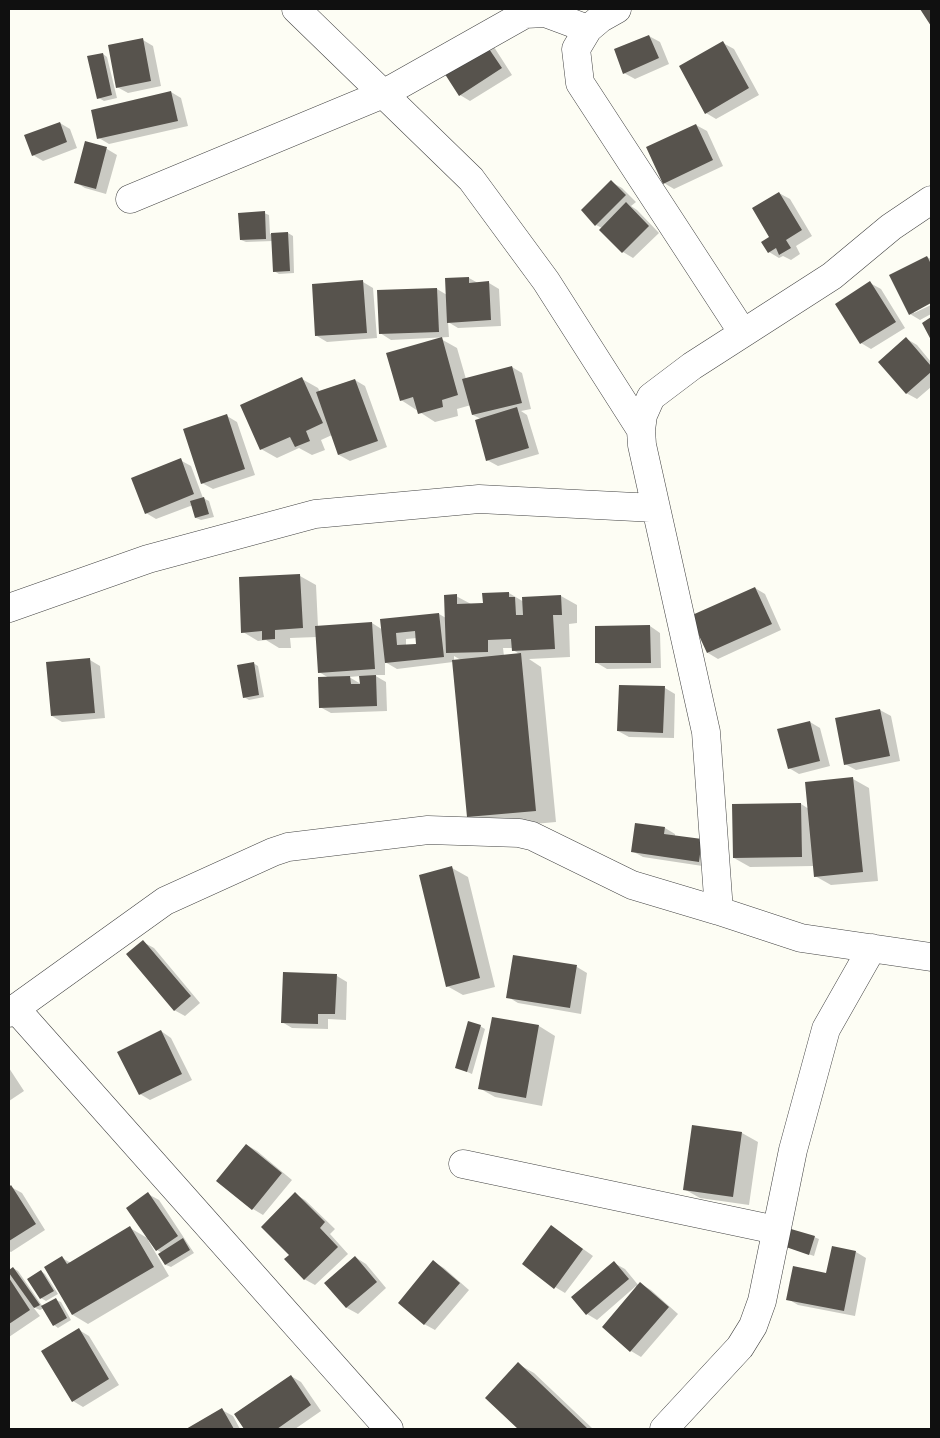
<!DOCTYPE html>
<style>
body{margin:0}
#map{position:relative;width:940px;height:1438px;overflow:hidden;background:#fdfdf4;font-family:Georgia,serif}
canvas{display:block}
.frame{position:absolute;inset:0;border:10px solid #101010;pointer-events:none}
</style>
<div id="map">
<canvas width="940" height="1438"></canvas>
<div class="frame"></div>
</div>
<script>
const context = document.querySelector('canvas').getContext('2d');
context.lineJoin = 'round';
function paint(path, color) { context.fillStyle = color; context.fill(path, 'evenodd'); }
const poly = rows => new Path2D(rows.map(r => 'M' + r).join(''));
function stroke(path, color, width, dash) { context.strokeStyle = color; context.lineWidth = width; context.lineCap = dash ? 'butt' : 'round'; context.setLineDash(dash || []); context.stroke(path); }
paint(poly([
 [649,36,660,42,669,64,635,79,624,73],
 [143,40,153,46,161,86,128,93,117,87],
 [723,43,734,49,759,95,716,119,706,113],
 [494,47,512,75,470,101,460,95,442,68],
 [103,54,107,57,117,98,104,101,99,98],
 [171,92,181,98,188,126,109,144,99,138],
 [60,123,70,129,77,148,43,161,33,155],
 [696,125,707,131,723,166,674,189,664,183],
 [86,143,107,149,117,155,106,194,85,188,75,182],
 [611,182,622,188,636,202,631,206,637,210,659,233,633,258,623,252,600,230,602,228,596,225],
 [779,193,790,199,812,236,796,246,800,254,791,260,783,256,779,258,769,252],
 [264,213,269,215,270,234,288,233,293,236,294,273,279,274,274,271,273,241,246,242,241,240],
 [927,257,931,259,931,302,914,311,914,313,931,305,931,314,920,320,910,314],
 [469,278,478,283,489,283,499,289,501,326,458,328,448,322,449,337,391,340,380,333,437,289,447,295,446,279],
 [363,282,373,288,377,338,327,342,317,336],
 [870,283,881,289,905,328,871,349,861,343],
 [441,339,457,348,466,379,512,367,522,373,531,409,521,411,527,415,539,454,498,466,487,460,481,419,473,415,471,405,457,409,458,416,435,422,401,400],
 [907,339,917,345,931,362,931,387,917,399,906,393],
 [302,379,318,388,320,392,355,380,365,386,387,447,350,461,339,455,332,435,321,440,325,450,312,455,299,448,277,458,261,449],
 [227,416,237,422,255,475,213,489,202,483],
 [180,460,191,466,203,498,209,501,214,517,201,520,196,518,193,505,156,519,146,513],
 [300,576,316,585,318,627,372,623,383,630,439,614,446,618,456,596,471,604,484,604,509,593,524,602,561,596,577,605,577,623,569,624,570,657,529,659,541,667,556,822,489,828,468,816,453,662,397,669,385,662,385,675,374,675,386,682,387,711,331,713,320,707,329,678,319,672,317,637,290,638,291,648,279,648,266,640,258,641,243,632],
 [417,638,418,645,406,646,406,639],
 [503,648,513,648,513,650,521,655,504,656],
 [454,656,461,660,454,661],
 [361,676,361,684,349,677],
 [755,588,765,594,781,630,718,659,708,653],
 [650,626,660,633,661,668,607,669,597,663],
 [90,660,100,666,105,718,62,722,52,716],
 [253,663,258,666,264,697,249,700,244,697],
 [665,688,675,694,674,738,629,737,618,731],
 [880,710,891,716,900,761,856,770,845,764],
 [810,722,820,728,830,766,799,774,789,768],
 [853,779,869,788,878,881,831,885,815,876,814,866,750,867,734,858,801,804,809,809],
 [665,828,675,834,675,836,702,840,709,867,643,857,632,851],
 [452,868,468,877,495,987,463,995,447,986],
 [143,942,154,948,200,1003,185,1016,174,1010],
 [514,957,577,967,587,973,581,1014,518,1003,508,997],
 [337,976,347,982,346,1020,328,1019,328,1029,292,1028,282,1022],
 [493,1018,539,1026,555,1036,542,1106,495,1097,479,1088],
 [480,1026,485,1029,472,1074,456,1067],
 [161,1031,171,1038,192,1080,150,1100,140,1094],
 [9,1068,24,1091,9,1101],
 [694,1126,742,1133,758,1142,749,1205,700,1198,684,1189],
 [247,1145,257,1151,292,1180,263,1215,253,1209,218,1181],
 [11,1187,22,1193,45,1230,11,1252,9,1251,9,1188],
 [148,1194,159,1200,194,1253,171,1267,166,1265,160,1255,162,1253,157,1250,150,1239,148,1240,169,1276,88,1324,73,1315,62,1258,71,1263,130,1228,149,1239],
 [295,1194,305,1200,335,1229,330,1234,348,1254,315,1285,304,1279,291,1255],
 [551,1226,593,1256,565,1293,555,1287],
 [814,1237,819,1239,814,1256,787,1247],
 [856,1252,866,1258,855,1316,798,1305,788,1299,827,1274],
 [355,1257,366,1264,386,1288,358,1314,347,1308,326,1283],
 [434,1262,444,1268,469,1290,435,1330,424,1324],
 [614,1263,625,1269,639,1286,641,1284,651,1290,678,1314,641,1357,631,1351,636,1286,597,1320,587,1314],
 [13,1268,18,1271,43,1307,56,1300,61,1302,71,1320,58,1328,54,1325,44,1308,40,1310,33,1307,40,1316,9,1337,9,1273,12,1275],
 [41,1271,45,1274,58,1294,46,1301,41,1298,29,1279],
 [79,1330,89,1336,119,1385,83,1407,73,1401],
 [518,1364,534,1373,593,1429,520,1429,487,1397],
 [291,1376,301,1382,321,1411,295,1429,246,1429,235,1414],
 [222,1410,233,1416,240,1429,189,1429]
]), '#0003');
paint(poly([
 [920,9,931,9,931,26],
 [649,35,659,58,623,74,614,49],
 [143,38,151,81,116,88,108,45],
 [483,40,502,68,459,96,441,68],
 [723,41,749,88,705,114,679,66],
 [103,53,112,95,97,99,87,56],
 [171,91,178,121,97,139,91,110],
 [60,122,67,142,32,156,24,135],
 [696,124,713,160,663,184,646,147],
 [85,141,107,147,96,189,74,183],
 [611,180,626,195,595,226,581,210],
 [779,192,802,230,786,240,791,248,779,255,776,248,768,253,761,242,769,237,752,208],
 [626,202,649,226,622,253,599,230],
 [265,211,266,239,240,240,238,213],
 [288,232,290,271,273,272,271,233],
 [927,256,931,264,931,303,909,315,889,275],
 [469,277,469,283,489,281,491,320,447,323,445,278],
 [363,280,367,333,315,336,312,284],
 [870,281,896,322,860,344,835,304],
 [437,288,439,332,379,334,377,290],
 [931,317,931,340,922,323],
 [442,337,458,395,442,400,443,407,418,414,413,397,400,401,386,353],
 [906,337,931,366,931,372,906,394,878,362],
 [512,366,522,403,472,415,462,379],
 [302,377,323,423,306,431,310,441,295,447,290,437,260,450,240,405],
 [355,379,378,441,338,455,316,392],
 [517,407,529,448,486,461,475,420],
 [227,414,245,469,201,484,183,429],
 [181,458,194,494,145,514,131,478],
 [204,497,209,514,195,518,190,501],
 [300,574,303,628,275,630,275,639,262,640,262,631,241,633,239,577],
 [755,587,772,624,707,653,690,616],
 [509,592,509,597,515,597,516,615,523,615,522,597,561,595,562,615,553,615,555,649,512,651,511,639,488,640,488,652,446,653,444,595,457,594,457,604,483,603,482,593],
 [439,613,444,657,385,663,380,619],
 [415,631,416,644,397,645,396,633],
 [372,622,375,669,318,673,315,626],
 [650,625,651,663,595,663,595,626],
 [521,653,536,811,467,817,452,660],
 [90,658,95,713,51,716,46,662],
 [254,662,259,695,243,698,237,665],
 [376,675,377,706,319,708,318,677,350,676,351,684,360,684,359,676],
 [619,685,665,686,663,733,617,731],
 [880,709,890,756,844,765,835,718],
 [810,721,820,761,788,769,777,729],
 [853,777,863,872,814,877,805,782],
 [801,803,802,857,733,858,732,804],
 [635,823,665,827,664,834,702,839,699,862,631,852],
 [452,866,480,978,446,987,419,875],
 [143,940,191,996,174,1011,126,954],
 [513,955,577,965,570,1008,506,998],
 [283,972,337,974,335,1014,318,1014,318,1024,281,1023],
 [492,1017,539,1025,526,1098,478,1089],
 [468,1021,481,1025,467,1072,455,1068],
 [161,1030,182,1074,139,1095,117,1052],
 [692,1125,742,1132,733,1197,683,1190],
 [246,1144,282,1173,252,1210,216,1181],
 [11,1185,36,1224,9,1241,9,1187],
 [148,1192,178,1236,156,1251,126,1208],
 [295,1192,325,1222,320,1228,338,1247,304,1280,284,1259,289,1255,261,1227],
 [551,1225,583,1249,554,1289,522,1264],
 [130,1226,154,1267,72,1315,44,1267,62,1256,67,1264],
 [791,1229,815,1236,809,1255,786,1247],
 [183,1238,190,1250,165,1265,158,1254],
 [832,1246,856,1251,844,1311,786,1300,793,1266,826,1273],
 [355,1256,377,1282,346,1308,324,1283],
 [433,1260,460,1283,424,1325,398,1303],
 [614,1261,629,1279,586,1315,571,1297],
 [13,1267,40,1305,34,1308,9,1273,9,1270],
 [41,1270,54,1291,40,1299,27,1279],
 [9,1278,30,1310,9,1324],
 [640,1282,669,1307,630,1352,602,1327],
 [56,1298,67,1318,53,1326,41,1306],
 [79,1328,109,1379,72,1402,41,1351],
 [518,1362,588,1429,518,1429,485,1398],
 [291,1375,311,1405,277,1429,244,1429,234,1414],
 [222,1408,234,1429,186,1429]
]), '#57534d');
const minor = poly([
 [296,9,471,179,546,281,641,430],
 [617,9,601,18,588,29,576,49,580,83,743,333],
 [130,199,383,94,525,14,545,13,588,29],
 [9,608,148,559,315,514,479,499,655,508],
 [719,911,706,732,642,445,641,430,643,415,651,397,692,366,832,276,891,227,931,200],
 [15,1008,389,1429],
 [9,1013,165,901,273,852,288,847,428,830,519,833,532,836,632,885,719,911,801,938,931,957],
 [463,1164,776,1230],
 [664,1429,740,1347,753,1326,762,1301,793,1150,826,1029,872,948]
]);
stroke(minor, '#434343', 29);
stroke(minor, '#fff', 28);
</script>
